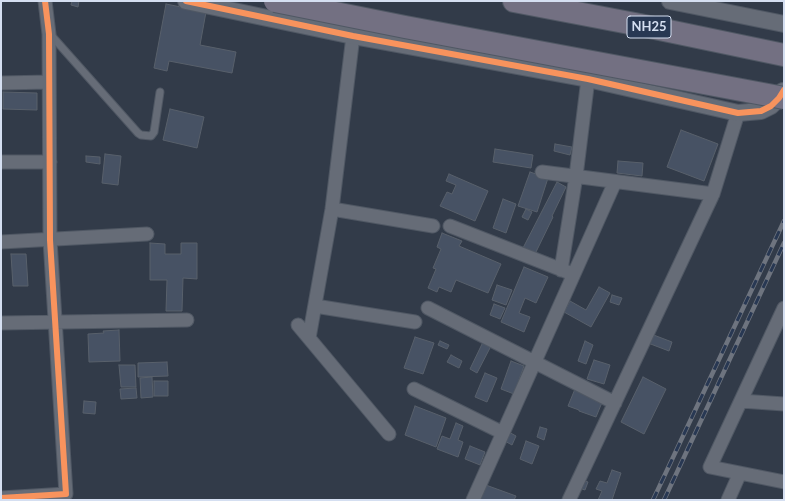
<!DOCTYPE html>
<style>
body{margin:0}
#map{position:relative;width:785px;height:501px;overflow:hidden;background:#323b49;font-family:Lato,sans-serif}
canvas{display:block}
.frame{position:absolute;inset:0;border:2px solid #d5dff1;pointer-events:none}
</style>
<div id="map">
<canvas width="785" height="501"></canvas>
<div class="frame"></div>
</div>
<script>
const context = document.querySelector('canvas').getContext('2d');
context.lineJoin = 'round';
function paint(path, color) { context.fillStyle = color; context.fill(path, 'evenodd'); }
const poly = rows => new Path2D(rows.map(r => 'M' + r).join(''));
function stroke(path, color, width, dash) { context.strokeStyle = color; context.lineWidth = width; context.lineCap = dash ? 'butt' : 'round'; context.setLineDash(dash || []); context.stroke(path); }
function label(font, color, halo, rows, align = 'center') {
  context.font = font + ' Lato,sans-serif'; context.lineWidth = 3; context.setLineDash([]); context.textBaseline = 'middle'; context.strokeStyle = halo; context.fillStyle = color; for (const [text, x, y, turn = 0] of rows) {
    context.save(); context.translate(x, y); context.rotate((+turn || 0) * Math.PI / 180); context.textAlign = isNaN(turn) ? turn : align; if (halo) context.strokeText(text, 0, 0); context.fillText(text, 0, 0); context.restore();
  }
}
const building = poly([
 [72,1,79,1,78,7,71,5,72,1],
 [166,4,206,12,200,45,236,52,232,73,169,61,167,71,154,68,166,4],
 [3,92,37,93,37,110,3,109,3,92],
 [170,109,204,117,197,148,163,140,170,109],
 [681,130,718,144,704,181,667,167,681,130],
 [555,144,572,147,570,155,554,151,555,144],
 [495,149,533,155,531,168,493,162,495,149],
 [105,154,121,156,118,185,102,183,105,154],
 [86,156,100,157,100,164,86,162,86,156],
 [618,161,643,163,642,176,617,173,618,161],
 [530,172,548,178,537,212,518,206,530,172],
 [449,174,488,191,475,221,440,206,447,192,452,194,456,185,446,181,449,174],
 [557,182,566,187,552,216,553,217,535,254,523,248,557,182],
 [503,199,516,204,506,233,493,228,503,199],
 [526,209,532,212,528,220,522,217,526,209],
 [442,233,462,241,459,246,501,264,488,293,456,280,451,292,439,287,437,292,428,288,436,269,433,268,441,249,437,247,442,233],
 [150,243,165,244,165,254,181,254,181,243,197,243,197,279,183,278,182,311,166,311,167,280,150,280,150,243],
 [11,254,26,254,28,286,13,286,11,254],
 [524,267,548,277,536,303,525,298,519,313,530,317,524,332,501,322,524,267],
 [497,285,512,290,506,305,492,300,497,285],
 [599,287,610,293,591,327,564,312,570,301,586,310,599,287],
 [612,295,622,298,619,305,610,302,612,295],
 [494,304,505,308,500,319,490,315,494,304],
 [119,330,120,361,89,362,88,334,104,333,103,331,119,330],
 [651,334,672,342,669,351,648,343,651,334],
 [415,337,434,343,423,374,404,368,415,337],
 [440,341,449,345,447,349,438,345,440,341],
 [585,341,593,345,586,364,578,361,585,341],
 [483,342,491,346,477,373,470,369,483,342],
 [451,355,462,361,459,368,447,362,451,355],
 [594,360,610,365,604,384,587,379,594,360],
 [511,361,524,366,514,394,501,389,511,361],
 [167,362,168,376,138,377,138,363,167,362],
 [119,365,135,365,136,387,121,387,119,365],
 [485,373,497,378,487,402,475,397,485,373],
 [152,377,153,397,141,398,140,378,152,377],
 [643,377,666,389,644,434,621,422,643,377],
 [154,381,168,381,168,396,154,396,154,381],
 [136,388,137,398,121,399,120,389,136,388],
 [575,389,603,400,596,417,579,411,579,410,568,406,575,389],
 [84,401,96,402,95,414,83,413,84,401],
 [415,406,446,418,436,447,405,435,415,406],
 [456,423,463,426,458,440,463,442,458,457,437,449,442,436,450,439,456,423],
 [540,427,547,429,544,440,537,437,540,427],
 [507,431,516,436,512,445,503,440,507,431],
 [526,441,539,446,532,464,520,459,526,441],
 [470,446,485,452,480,465,465,459,470,446],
 [612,470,621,473,612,500,598,500,602,491,596,489,600,481,607,483,612,470],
 [583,480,588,482,585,490,579,488,583,480],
 [483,484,516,496,514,500,484,500,478,498,483,484]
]);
paint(building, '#475264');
stroke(building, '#58606b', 1);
const service = poly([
 [50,34,138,133,141,135,151,136,154,132,160,92]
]);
const minor = poly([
 [1,83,49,82],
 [1,162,50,162],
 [542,172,713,194],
 [332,209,433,226],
 [450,226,570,273],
 [1,242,147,234],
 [561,270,576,176,588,79],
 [315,306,415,322],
 [428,308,615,403],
 [784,308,710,467,784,482],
 [1,323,187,320],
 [298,325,389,434],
 [309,338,332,209,353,36],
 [414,389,503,433],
 [741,401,784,404],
 [1,498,66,494,50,240,49,34,45,1],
 [473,500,615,182],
 [569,500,713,194,738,113],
 [728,500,740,473]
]);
const tertiary = poly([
 [186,1,353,36,588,79,738,113,761,111,771,106,779,98,783,91],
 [670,1,784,24]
]);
const trunk = poly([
 [514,1,640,25,784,55]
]);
stroke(service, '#505864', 9);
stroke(minor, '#505864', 15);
stroke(tertiary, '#505864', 18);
stroke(trunk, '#505864', 24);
stroke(service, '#666c77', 7);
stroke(minor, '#666c77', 13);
stroke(tertiary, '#666c77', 16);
stroke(trunk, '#737082', 22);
const rail = poly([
 [653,500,784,221],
 [664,500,784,243]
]);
stroke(rail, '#6e747f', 4.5);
stroke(rail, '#283853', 3, [9]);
const trunkBridge = poly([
 [275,1,405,27,784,98]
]);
stroke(trunkBridge, '#505864', 24, []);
stroke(trunkBridge, '#737082', 22);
stroke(poly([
 [186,1,353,36,588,79,738,113,761,111,771,106,779,98,784,90],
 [1,498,66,494,50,240,49,34,45,1]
]), '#f8935d', 6);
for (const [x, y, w] of [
 [649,27,44]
]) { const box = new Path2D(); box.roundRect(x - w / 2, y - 11, w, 22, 3); context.fillStyle = '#283853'; context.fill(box); stroke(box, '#d5dff1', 1); }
label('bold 13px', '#d5dff1', null, [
 ["NH25",649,27]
]);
</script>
